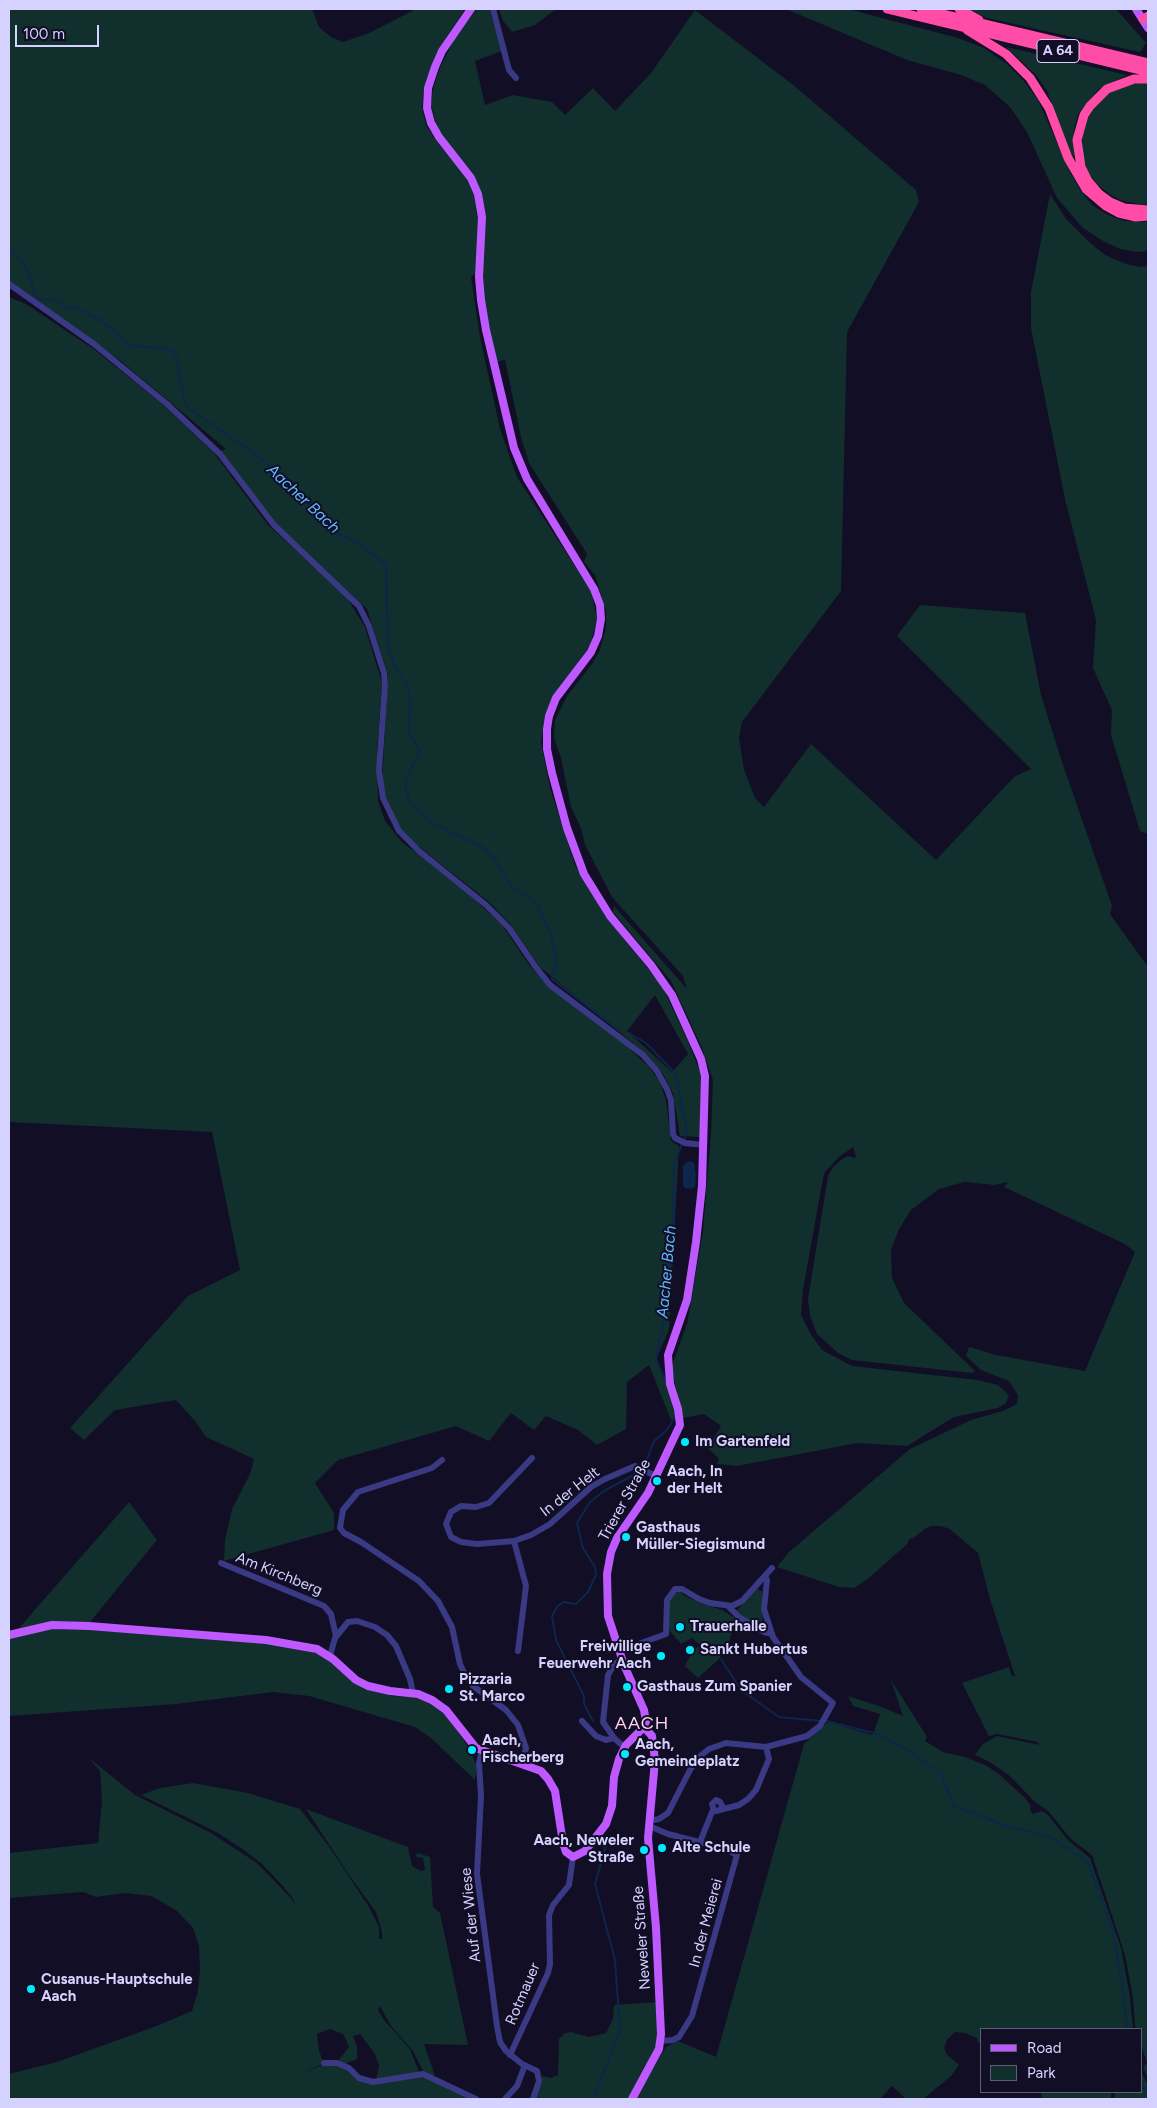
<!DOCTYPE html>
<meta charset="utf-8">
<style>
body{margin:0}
#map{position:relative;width:1157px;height:2108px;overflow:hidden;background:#120e25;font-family:Figtree,sans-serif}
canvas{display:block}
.frame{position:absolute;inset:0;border:10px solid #d6d2ff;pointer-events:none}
.legend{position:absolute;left:980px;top:2028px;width:162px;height:65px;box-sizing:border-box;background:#120e25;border:1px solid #605c7c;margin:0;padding:6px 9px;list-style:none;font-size:15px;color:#d6d2ff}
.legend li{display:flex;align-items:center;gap:10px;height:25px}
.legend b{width:25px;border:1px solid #605c7c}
.scale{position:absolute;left:15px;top:25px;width:84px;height:22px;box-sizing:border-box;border:2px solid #d6d2ff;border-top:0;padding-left:6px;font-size:15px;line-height:18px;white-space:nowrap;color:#d6d2ff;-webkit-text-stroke:4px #120e25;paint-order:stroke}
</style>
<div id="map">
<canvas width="1157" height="2108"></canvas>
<div class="frame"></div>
<ul class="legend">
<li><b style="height:6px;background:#bd59ff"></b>Road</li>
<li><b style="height:14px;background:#112f2d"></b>Park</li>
</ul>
<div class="scale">100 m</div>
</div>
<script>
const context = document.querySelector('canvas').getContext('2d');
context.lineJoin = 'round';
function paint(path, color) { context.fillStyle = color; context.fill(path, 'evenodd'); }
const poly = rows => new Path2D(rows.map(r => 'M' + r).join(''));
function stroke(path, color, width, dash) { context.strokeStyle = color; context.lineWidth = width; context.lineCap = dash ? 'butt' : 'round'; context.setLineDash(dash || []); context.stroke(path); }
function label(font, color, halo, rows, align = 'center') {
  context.font = font + ' Figtree,sans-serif'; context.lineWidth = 4; context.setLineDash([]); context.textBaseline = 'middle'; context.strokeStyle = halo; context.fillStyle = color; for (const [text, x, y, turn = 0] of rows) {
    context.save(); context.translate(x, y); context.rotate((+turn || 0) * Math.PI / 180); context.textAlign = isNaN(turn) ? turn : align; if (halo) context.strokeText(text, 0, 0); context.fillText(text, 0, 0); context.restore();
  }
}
paint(poly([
 [9,9,312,9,319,27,331,37,343,42,369,33,416,9,465,9,438,50,424,88,422,107,426,125,434,138,448,155,457,154,437,127,431,105,433,89,440,68,454,39,477,9,487,9,490,11,502,51,475,61,485,105,513,95,552,102,565,115,593,88,615,111,651,73,695,10,797,88,916,190,919,202,847,332,841,591,742,722,739,738,744,770,755,798,764,807,811,744,936,860,1014,777,1031,769,897,636,920,605,1025,613,1041,695,1062,762,1112,906,1110,914,1148,967,1148,2080,1143,2066,1147,2063,1141,2045,1141,2029,1136,2029,1135,2025,1133,1998,1125,1955,1092,1855,1071,1839,1048,1811,1035,1802,1010,1776,988,1761,975,1755,983,1744,997,1736,1039,1745,1038,1742,997,1734,989,1736,962,1683,1009,1667,1012,1676,1015,1676,990,1599,978,1553,950,1529,941,1526,932,1526,926,1528,912,1539,910,1538,907,1544,870,1577,854,1588,839,1587,777,1567,789,1552,910,1449,971,1420,1003,1411,1017,1404,1018,1395,1009,1381,981,1370,966,1356,969,1347,996,1355,1085,1371,1135,1252,1125,1244,1004,1187,1008,1182,995,1185,964,1182,939,1189,911,1210,899,1229,891,1250,892,1278,904,1303,975,1371,972,1373,852,1360,838,1353,817,1334,810,1316,808,1299,828,1176,833,1167,842,1159,848,1156,855,1158,856,1156,853,1147,839,1157,824,1173,803,1290,801,1315,810,1333,822,1350,852,1366,978,1380,998,1385,1009,1395,1006,1403,998,1408,954,1417,907,1446,857,1443,737,1466,717,1464,719,1459,708,1448,721,1426,704,1414,683,1418,672,1371,673,1363,687,1324,703,1231,711,1134,713,1080,702,1048,671,981,613,912,614,906,687,989,683,976,612,897,585,845,581,828,571,807,561,758,554,738,555,720,567,696,592,664,600,650,606,628,606,611,595,575,584,562,587,554,529,463,521,437,505,360,494,362,479,271,471,277,480,337,500,429,517,477,591,591,597,619,590,645,554,697,545,718,541,742,550,788,575,865,605,916,662,986,687,1039,702,1077,700,1137,680,1136,673,1093,662,1072,644,1052,540,967,510,924,489,902,408,838,397,826,382,786,388,675,367,609,272,520,219,452,226,449,121,361,9,283],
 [655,995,688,1054,672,1072,627,1031],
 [499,9,556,9,535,25,512,32,503,21],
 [786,9,848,9,958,38,984,48,1007,64,1023,80,1038,100,1070,172,1079,188,1092,205,1108,215,1125,221,1148,222,1148,251,1137,252,1120,249,1103,241,1083,228,1057,198,1027,132,1011,108,985,85,961,75,907,60],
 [968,9,1116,9,1146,43,1140,52,987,18],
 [1006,47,1127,75,1099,89,1078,114,1074,130,1074,156,1072,157,1047,91,1036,75],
 [1148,82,1148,204,1142,205,1120,200,1108,193,1097,184,1088,172,1083,158,1082,137,1087,116,1101,98,1120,86],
 [1050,194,1066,219,1089,242,1105,255,1126,264,1140,267,1148,266,1148,834,1140,831,1111,735,1112,710,1093,668,1096,620,1065,499,1031,328,1031,292],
 [9,297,26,304,95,350,162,404,214,453,268,525,346,596,365,627,382,683,377,750,378,801,385,821,402,842,459,885,502,925,529,965,550,988,624,1044,648,1066,660,1082,666,1100,671,1141,679,1146,669,1329,656,1360,672,1398,678,1418,671,1420,649,1365,627,1382,626,1429,597,1445,578,1430,546,1416,534,1430,511,1413,489,1441,456,1426,338,1460,315,1483,334,1513,334,1530,224,1561,225,1540,232,1509,250,1474,254,1459,206,1437,195,1421,176,1400,115,1410,84,1440,70,1428,188,1296,240,1270,212,1132,9,1122],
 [129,1502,157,1540,90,1622,19,1628],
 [756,1588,762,1591,763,1618,761,1623,757,1625,735,1613],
 [679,1589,683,1595,698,1602,722,1610,737,1619,729,1641,719,1659,698,1678,685,1666,692,1652,700,1645,692,1638,681,1644,669,1630,668,1604,670,1596],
 [46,1629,86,1630,265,1642,310,1651,327,1658,369,1690,392,1696,412,1697,435,1704,447,1716,471,1751,477,1768,475,1780,430,1737,415,1727,309,1696,273,1692,176,1704,9,1716,9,1638],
 [891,1680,927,1737,925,1741,943,1752,965,1757,987,1766,999,1774,1025,1798,1031,1806,1030,1810,1033,1814,1042,1811,1048,1815,1068,1840,1090,1858,1121,1948,1130,1997,1133,2029,981,2029,981,2042,978,2043,977,2038,965,2033,955,2032,947,2040,944,2048,947,2055,959,2065,951,2076,923,2099,906,2099,892,2086,880,2099,635,2099,666,2047,678,2041,716,2057,804,1744,828,1722,873,1735,880,1714,853,1706,848,1696,879,1706,903,1716],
 [88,1757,135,1795,211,1833,257,1863,291,1898,297,1908,292,1897,281,1884,262,1864,241,1848,218,1833,141,1795,160,1788,193,1783,248,1793,300,1809,328,1845,369,1907,379,1927,379,1939,382,1939,382,1932,376,1912,349,1875,306,1809,408,1847,412,1866,421,1871,425,1870,423,1858,417,1857,416,1855,418,1853,430,1857,433,1907,440,1913,468,2045,424,2044,435,2076,424,2073,413,2051,391,2026,380,2006,378,2010,384,2020,410,2049,420,2074,376,2080,379,2066,375,2054,360,2034,353,2036,357,2046,357,2059,345,2064,338,2061,349,2047,346,2040,343,2034,330,2029,317,2034,319,2051,324,2063,296,2077,324,2064,336,2063,373,2082,425,2076,472,2099,9,2099,9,2074,57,2062,154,2027,192,2011,198,1991,200,1969,199,1946,193,1928,176,1910,151,1896,125,1893,96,1897,83,1892,9,1898,9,1853,98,1843,102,1801,100,1771],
 [657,2002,659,2030,656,2049,628,2099,535,2099,542,2076,551,2078,558,2075,559,2039,565,2033,571,2032,589,2037,606,2033,613,2019,614,2005],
 [1141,2072,1148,2085,1148,2099,1114,2099,1115,2092,1141,2092],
 [1041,2092,1111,2092,1111,2099,1042,2099]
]), '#112f2d');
paint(poly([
 [691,1161,694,1163,696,1175,695,1187,691,1189,685,1188,683,1185,683,1166,687,1162]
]), '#0d264b');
stroke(poly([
 [9,251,18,256,26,266,36,297,42,300,55,299,67,308,76,307,102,321,115,331,125,343,135,346,170,349,176,356,184,399,187,407,259,457,340,535,361,545,386,565,388,650,398,672,406,682,410,697,409,733,420,751,408,774,405,787,410,803,434,824,482,847,495,859,510,885,537,904,551,934,557,965,553,972,552,979,617,1029],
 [629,1033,646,1043,676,1074,687,1132,684,1140],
 [667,1384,656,1360,668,1300,673,1228,674,1165,682,1144],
 [644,1467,654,1441,667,1430,676,1415],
 [721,1659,741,1690,779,1717,821,1721],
 [593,1721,584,1704,584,1696,556,1640,552,1616,557,1607,563,1602,576,1604,588,1592,596,1575,595,1567,583,1548,577,1523,590,1502,604,1491,641,1471],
 [826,1721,878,1734,913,1753,941,1774,954,1806,1004,1825,1050,1837,1088,1862,1113,1931,1123,1991,1127,2029],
 [1141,2083,1148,2097],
 [593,2099,620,2031,615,1960,595,1884,608,1838]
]), '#0d264b', 2);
stroke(poly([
 [493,9,509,70,516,78],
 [9,284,94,344,167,404,220,454,274,525,359,606,369,626,384,673,385,685,379,771,383,798,399,831,419,851,486,905,509,928,535,966,550,985,643,1055,657,1071,667,1089,671,1100,673,1134,675,1138,685,1143,704,1145],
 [532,1458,489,1503,476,1507,461,1506,451,1512,446,1524,451,1537,461,1542,477,1544,514,1541,531,1535,550,1524,591,1487,605,1479,635,1466,656,1476],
 [442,1460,432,1468,358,1492,343,1510,340,1528,344,1533,361,1542,419,1581,438,1601,452,1627,460,1664,466,1677,473,1686,506,1710,518,1725,526,1748,522,1764],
 [514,1541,526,1586,518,1651],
 [221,1563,324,1606,331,1614,336,1636],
 [729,1607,739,1617,764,1632,772,1634],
 [619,1651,666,1634,667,1600,675,1589,682,1589,699,1599,710,1603,732,1606,742,1601,772,1568],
 [330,1656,335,1638,348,1622,357,1621,375,1627,387,1635,396,1646,410,1679,413,1693],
 [622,1659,614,1665,608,1675,603,1722,614,1738,624,1747],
 [582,1721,596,1736,606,1740,614,1738],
 [482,1751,479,1763,481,1796,477,1874,497,2026,500,2042,506,2051,522,2064,537,2071,539,2081,533,2099],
 [714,1811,712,1804,716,1800,720,1802,724,1809],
 [649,1821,659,1819,668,1813,690,1770,700,1756,709,1749,726,1743,766,1747,807,1736,820,1726,833,1703,801,1677,773,1637,764,1609,767,1580,765,1576],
 [649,1826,668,1834,726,1849,737,1855,692,2016,679,2037,673,2040,661,2041],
 [700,1842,712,1812,739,1805,748,1799,756,1790,769,1759,766,1747],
 [510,2055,548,1973,550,1964,549,1915,553,1905,569,1885,573,1857],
 [324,2063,337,2063,349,2068,359,2078,373,2082,423,2074,476,2099],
 [505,2099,517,2086,525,2065]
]), '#3a3984', 6);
stroke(poly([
 [1136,9,1148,28],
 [9,1635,52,1625,89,1626,266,1640,317,1649,333,1659,356,1680,368,1686,390,1691,418,1694,432,1700,446,1710,476,1748,541,1771,548,1779,555,1791,563,1843,566,1852,573,1857,585,1851,606,1824,612,1806,614,1777,619,1759,626,1745,641,1730,646,1722,644,1710,624,1665,608,1616,607,1574,611,1552,617,1538,648,1493,680,1425,678,1409,670,1384,668,1355,687,1300,696,1242,702,1186,705,1076,701,1059,672,995,651,965,610,916,584,874,567,828,552,773,547,749,547,729,549,716,556,698,591,652,598,636,601,619,600,605,594,589,527,479,514,448,486,330,481,300,479,277,482,217,478,194,471,178,439,137,431,123,427,108,428,88,435,67,442,51,471,9],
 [632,2099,659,2049,661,2034,656,1928,648,1838,655,1760,652,1736,644,1727]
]), '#bd59ff', 8);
stroke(poly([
 [887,9,1148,72],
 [921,9,1148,63],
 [959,9,979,20],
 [1143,19,1148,16],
 [967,30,1006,54,1030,78,1049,108,1068,158,1086,189,1106,206,1119,213,1136,217,1148,216],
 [1148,79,1134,79,1107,89,1090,106,1084,115,1077,140,1081,167,1088,181,1099,194,1110,202,1124,208,1148,210]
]), '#ff4da7', 9);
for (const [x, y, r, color] of [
 [685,1442,5,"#00eafd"],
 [657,1481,5,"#00eafd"],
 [626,1537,5,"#00eafd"],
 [680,1627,5,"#00eafd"],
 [690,1650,5,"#00eafd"],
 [661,1656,5,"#00eafd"],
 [627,1687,5,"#00eafd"],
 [449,1689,5,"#00eafd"],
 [472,1750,5,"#00eafd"],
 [625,1754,5,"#00eafd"],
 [662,1848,5,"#00eafd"],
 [644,1850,5,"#00eafd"],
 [31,1989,5,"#00eafd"]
]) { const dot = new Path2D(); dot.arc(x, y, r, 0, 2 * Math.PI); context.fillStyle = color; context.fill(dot); stroke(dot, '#120e25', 2); }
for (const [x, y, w] of [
 [1058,51,42]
]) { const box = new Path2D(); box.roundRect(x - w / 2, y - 11.5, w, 23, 4); context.fillStyle = '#120e25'; context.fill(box); stroke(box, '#d6d2ff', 1); }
label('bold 14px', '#d6d2ff', null, [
 ["A 64",1058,51]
]);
label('bold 15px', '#d6d2ff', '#120e25', [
 ["Im Gartenfeld",695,1442],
 ["Aach, In",667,1472],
 ["der Helt",667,1489],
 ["Gasthaus",636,1528],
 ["Müller-Siegismund",636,1545],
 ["Trauerhalle",690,1627],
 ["Freiwillige",651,1647,"right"],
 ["Feuerwehr Aach",651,1664,"right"],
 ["Sankt Hubertus",700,1650],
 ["Pizzaria",459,1680],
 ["St. Marco",459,1697],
 ["Gasthaus Zum Spanier",637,1687],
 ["Aach,",482,1741],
 ["Fischerberg",482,1758],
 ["Aach,",635,1745],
 ["Gemeindeplatz",635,1762],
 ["Aach, Neweler",634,1841,"right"],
 ["Straße",634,1858,"right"],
 ["Alte Schule",672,1848],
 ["Cusanus-Hauptschule",41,1980],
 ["Aach",41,1997]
], 'left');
label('15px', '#d6d2ff', '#120e25', [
 ["In der Helt",570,1492,-38],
 ["Trierer Straße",625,1500,-61],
 ["Am Kirchberg",279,1574,22],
 ["Auf der Wiese",471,1915,-96],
 ["In der Meierei",706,1923,-75],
 ["Neweler Straße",642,1938,-94],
 ["Rotmauer",523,1994,-67]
]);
label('italic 16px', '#60b9ff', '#120e25', [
 ["Aacher Bach",303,499,43],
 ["Aacher Bach",667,1272,-85]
]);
context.letterSpacing = '1px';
label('18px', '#ffd4f0', '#120e25', [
 ["AACH",642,1724]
]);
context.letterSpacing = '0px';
</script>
